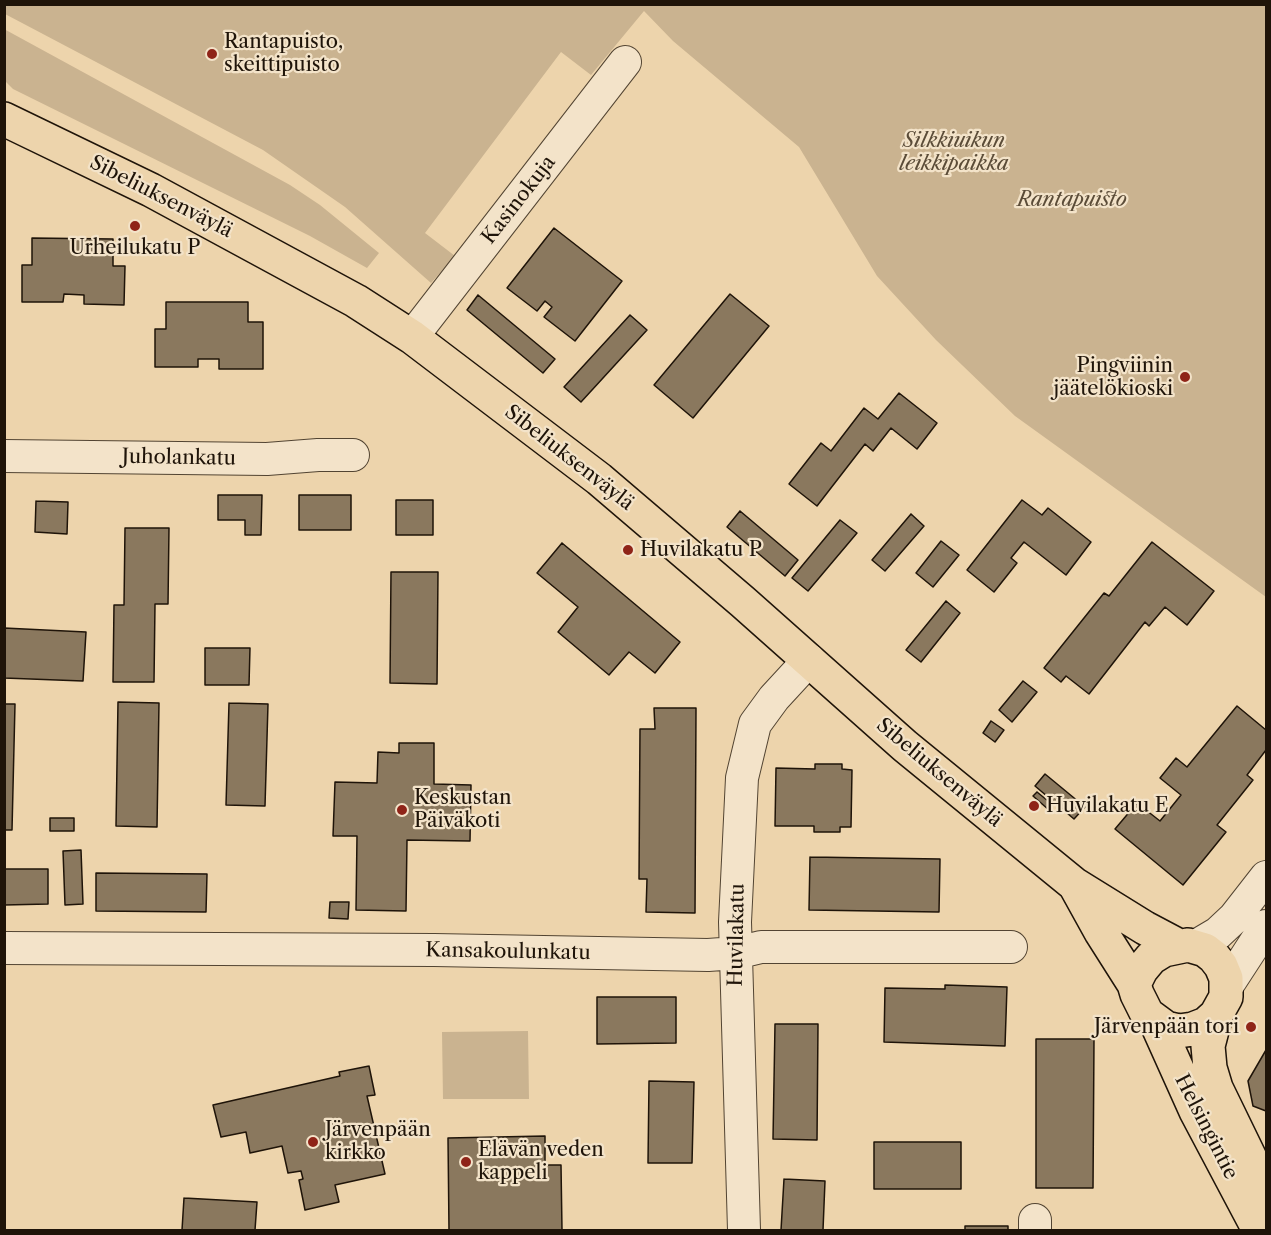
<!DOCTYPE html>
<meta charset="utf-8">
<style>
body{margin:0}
#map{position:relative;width:1271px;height:1235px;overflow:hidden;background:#edd4ac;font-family:"Libre Caslon Text",serif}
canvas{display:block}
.frame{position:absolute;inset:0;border:6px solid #1f1409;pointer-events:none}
</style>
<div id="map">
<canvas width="1271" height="1235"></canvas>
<div class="frame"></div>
</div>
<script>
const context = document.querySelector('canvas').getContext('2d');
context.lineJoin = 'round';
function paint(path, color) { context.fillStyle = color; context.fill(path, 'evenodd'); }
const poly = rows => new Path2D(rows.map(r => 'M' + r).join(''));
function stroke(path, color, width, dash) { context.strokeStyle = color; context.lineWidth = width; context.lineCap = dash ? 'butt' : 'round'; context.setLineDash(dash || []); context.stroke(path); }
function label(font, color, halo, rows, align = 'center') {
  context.font = font + ' "Libre Caslon Text",serif'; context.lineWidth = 4.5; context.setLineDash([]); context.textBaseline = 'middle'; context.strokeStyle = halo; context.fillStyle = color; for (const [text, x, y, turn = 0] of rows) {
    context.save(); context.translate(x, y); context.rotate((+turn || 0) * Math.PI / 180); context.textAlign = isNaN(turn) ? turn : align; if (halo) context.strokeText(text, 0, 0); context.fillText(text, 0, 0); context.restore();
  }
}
paint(poly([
 [4,5,1266,5,1266,597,1015,416,936,340,877,276,799,147,673,41,644,11,591,75,561,52,425,233,455,256,431,283,345,207,263,150,5,14],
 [4,29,290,185,320,205,379,253,367,268,310,236,13,89,5,81],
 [528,1031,529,1099,443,1099,442,1032]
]), '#cab390');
const building = poly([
 [554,228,622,281,575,341,544,317,552,307,545,301,537,311,507,288,554,228],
 [32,238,113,239,113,266,125,266,124,305,84,304,84,295,64,294,63,302,22,302,22,265,32,265,32,238],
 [730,294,769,326,693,418,654,385,730,294],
 [478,295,555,359,543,373,467,310,478,295],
 [166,302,248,302,248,322,263,322,263,369,219,369,219,359,198,359,198,367,155,367,155,329,166,329,166,302],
 [630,315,647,330,581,402,564,387,630,315],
 [899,393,937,423,917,449,891,428,873,451,865,444,817,506,789,484,821,443,831,451,864,408,878,419,899,393],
 [218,495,262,495,261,535,245,535,245,520,218,520,218,495],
 [299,495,351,495,351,530,299,530,299,495],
 [396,500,433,500,433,535,396,535,396,500],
 [1022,500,1042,515,1048,508,1091,542,1066,575,1024,542,1011,558,1017,563,994,592,967,570,1022,500],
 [36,501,68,502,67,534,35,532,36,501],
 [740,511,798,560,785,576,727,527,740,511],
 [911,514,924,526,885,571,872,560,911,514],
 [840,520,857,533,808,591,792,578,840,520],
 [125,528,169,528,168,604,155,604,154,682,113,682,114,605,124,605,125,528],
 [941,541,959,555,933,587,916,573,941,541],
 [1152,542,1214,591,1187,625,1165,607,1149,626,1145,622,1089,694,1066,676,1061,682,1044,668,1104,593,1109,596,1152,542],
 [562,543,680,642,655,673,629,652,609,675,558,632,578,607,537,573,562,543],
 [391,572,438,572,437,684,390,683,391,572],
 [946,601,960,613,921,662,906,650,946,601],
 [4,628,86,632,83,681,4,678,4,628],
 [205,648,250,648,249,685,205,685,205,648],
 [1023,681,1037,692,1012,722,999,710,1023,681],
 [118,702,159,703,157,827,116,826,118,702],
 [229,703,268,704,265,806,226,805,229,703],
 [4,704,15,704,12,830,4,830,4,704],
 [1237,706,1266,730,1266,750,1247,775,1253,780,1217,825,1226,832,1183,885,1115,829,1137,803,1160,821,1181,795,1160,778,1176,758,1187,767,1237,706],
 [654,708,696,708,695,913,646,912,647,879,639,879,640,729,655,729,654,708],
 [991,721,1004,730,995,742,983,733,991,721],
 [399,743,434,743,434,784,471,785,470,841,407,840,406,911,356,910,357,836,333,836,335,782,377,783,378,752,399,753,399,743],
 [815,764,842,764,842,769,852,770,851,827,840,827,840,832,814,832,814,826,775,826,776,768,815,769,815,764],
 [1045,774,1085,807,1074,819,1035,786,1045,774],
 [1037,792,1053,805,1049,810,1033,796,1037,792],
 [50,818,74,818,74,831,50,831,50,818],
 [81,850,83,904,65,905,63,851,81,850],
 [810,857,940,859,939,912,809,910,810,857],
 [4,869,48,869,48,904,4,905,4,869],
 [96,873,207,874,206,912,96,911,96,873],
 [330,902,349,902,348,919,329,918,330,902],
 [945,985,1007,987,1005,1046,884,1042,885,988,945,989,945,985],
 [597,997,676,997,676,1043,597,1044,597,997],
 [775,1024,818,1024,817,1140,773,1139,775,1024],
 [1036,1039,1094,1039,1093,1188,1036,1188,1036,1039],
 [1266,1050,1266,1111,1253,1106,1248,1081,1266,1050],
 [369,1066,375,1095,367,1096,385,1174,335,1185,339,1202,305,1210,299,1180,303,1179,301,1171,288,1173,282,1146,250,1153,246,1132,221,1137,213,1105,340,1076,339,1072,369,1066],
 [649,1081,694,1082,692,1163,648,1163,649,1081],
 [545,1136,545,1165,561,1165,562,1230,449,1230,448,1138,545,1136],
 [874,1142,961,1142,961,1189,874,1189,874,1142],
 [784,1179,825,1181,823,1230,781,1230,784,1179],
 [184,1198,257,1202,255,1230,182,1230,184,1198],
 [965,1226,1008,1226,1008,1230,965,1230,965,1226]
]);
paint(building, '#8a785e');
stroke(building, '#1f1409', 1.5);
const minor = poly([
 [412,337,625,62],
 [4,456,267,459,318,455,353,455],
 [1196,946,1218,933,1234,918,1266,877],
 [4,948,434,950,708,955,736,953,761,947,1011,947],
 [1227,986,1266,926],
 [1035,1220,1035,1230],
 [744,1230,735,922,742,778,755,724,774,698,809,660]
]);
const major = poly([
 [4,119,151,190,356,301,412,337,599,479,743,602,905,746,1074,884,1145,928,1179,946],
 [1075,885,1101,932,1134,984],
 [1188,945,1205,950,1214,957,1221,966,1226,978,1226,997,1216,1015,1206,1024,1193,1029,1179,1031,1166,1028,1147,1014,1137,994,1134,984,1141,970,1151,958,1164,950,1188,945],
 [1216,1015,1208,1046,1210,1068,1216,1088,1266,1191],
 [1156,1022,1196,1111,1259,1230]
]);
stroke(minor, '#524432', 34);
stroke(major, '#1f1409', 36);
stroke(minor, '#f3e3c9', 32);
stroke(major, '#edd4ac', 33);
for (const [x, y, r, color] of [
 [212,54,6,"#8f2418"],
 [135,226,6,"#8f2418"],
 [1185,377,6,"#8f2418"],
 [628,550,6,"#8f2418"],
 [1034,806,6,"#8f2418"],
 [402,810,6,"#8f2418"],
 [1251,1027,6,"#8f2418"],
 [313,1142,6,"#8f2418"],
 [466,1162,6,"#8f2418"]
]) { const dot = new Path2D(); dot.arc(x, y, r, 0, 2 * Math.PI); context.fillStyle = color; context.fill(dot); stroke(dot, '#f3e3c9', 2); }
label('20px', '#1f1409', '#f3e3c9', [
 ["Rantapuisto,",224,42],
 ["skeittipuisto",224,65],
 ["Urheilukatu P",135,248,"center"],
 ["Pingviinin",1173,366,"right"],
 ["jäätelökioski",1173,389,"right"],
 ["Huvilakatu P",640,550],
 ["Keskustan",414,798],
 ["Päiväkoti",414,821],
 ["Huvilakatu E",1046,806],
 ["Järvenpään tori",1239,1027,"right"],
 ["Järvenpään",325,1130],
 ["kirkko",325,1153],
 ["Elävän veden",478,1150],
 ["kappeli",478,1173]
], 'left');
label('italic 20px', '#5b4c38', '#f3e3c9', [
 ["Silkkiuikun",954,141],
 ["leikkipaikka",954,164],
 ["Rantapuisto",1072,200]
]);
label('20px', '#1f1409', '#f3e3c9', [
 ["Sibeliuksenväylä",161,197,27],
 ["Kasinokuja",519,200,-52],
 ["Juholankatu",179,458,1],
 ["Sibeliuksenväylä",569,458,38],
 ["Sibeliuksenväylä",939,773,40],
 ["Huvilakatu",737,935,-89],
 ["Kansakoulunkatu",508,952,1],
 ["Helsingintie",1206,1127,63]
]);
</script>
